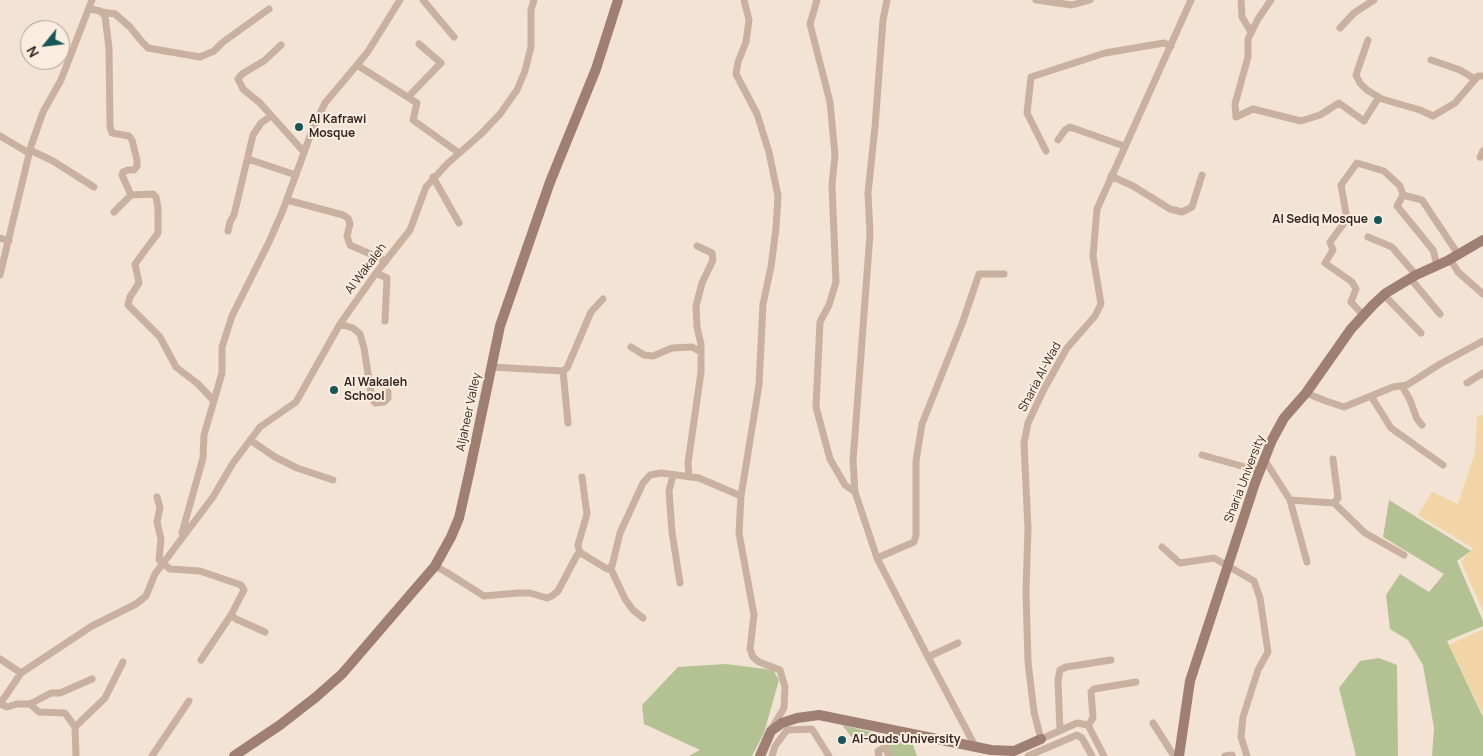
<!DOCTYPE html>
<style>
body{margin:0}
#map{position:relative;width:1483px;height:756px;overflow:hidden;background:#f2e3d4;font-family:Manrope,sans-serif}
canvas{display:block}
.north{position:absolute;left:20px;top:20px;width:50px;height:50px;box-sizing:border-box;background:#faede0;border:1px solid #aa9e94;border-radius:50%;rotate:241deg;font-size:14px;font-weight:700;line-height:20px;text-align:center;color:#332823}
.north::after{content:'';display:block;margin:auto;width:18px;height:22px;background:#175657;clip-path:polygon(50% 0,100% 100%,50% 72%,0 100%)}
</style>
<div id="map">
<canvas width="1483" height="756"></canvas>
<div class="north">N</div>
</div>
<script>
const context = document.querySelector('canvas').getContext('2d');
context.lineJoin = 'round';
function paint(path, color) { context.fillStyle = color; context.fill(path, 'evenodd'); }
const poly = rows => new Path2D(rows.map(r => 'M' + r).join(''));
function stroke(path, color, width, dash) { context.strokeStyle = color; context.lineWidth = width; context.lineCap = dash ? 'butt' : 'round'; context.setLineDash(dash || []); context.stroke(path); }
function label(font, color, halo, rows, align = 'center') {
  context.font = font + ' Manrope,sans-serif'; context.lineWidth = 4; context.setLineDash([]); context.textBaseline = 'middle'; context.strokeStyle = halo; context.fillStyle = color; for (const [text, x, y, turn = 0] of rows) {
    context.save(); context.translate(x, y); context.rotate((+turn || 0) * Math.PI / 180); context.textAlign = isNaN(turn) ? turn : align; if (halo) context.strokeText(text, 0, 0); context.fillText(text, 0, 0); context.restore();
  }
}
paint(poly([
 [1389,500,1471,551,1457,561,1483,621,1483,626,1447,641,1483,717,1483,756,1432,756,1434,728,1423,665,1408,640,1390,629,1386,595,1400,574,1429,592,1444,574,1383,537],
 [1379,658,1397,665,1398,756,1356,756,1339,688,1360,661],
 [726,664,773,670,779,680,764,733,752,756,689,756,700,750,644,724,642,705,678,667],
 [842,725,912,742,917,756,891,756,885,745,853,739]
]), '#b4c293');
paint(poly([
 [1483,415,1483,611,1461,562,1473,548,1418,515,1432,492,1458,504,1475,453,1477,416],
 [1483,629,1483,715,1449,645]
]), '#f2d5a6');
stroke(poly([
 [423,0,454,37],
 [744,0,749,20,746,42,738,62,736,74,757,114,769,152,778,196,776,228,771,267,763,304,759,385,741,496,739,533,754,615,750,649,753,657,759,662,780,670,785,687,784,708,772,728],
 [817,0,810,24,830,102,835,155,832,185,836,282,829,305,820,322,816,407,830,459,845,485,855,492],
 [887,0,883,20,875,127,868,193,870,234,853,461,855,492,877,558,928,657,975,746],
 [1036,0,1072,5,1090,0],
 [1241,0,1242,17,1251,32],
 [1271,0,1258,19,1248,39,1248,57,1235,104,1236,117,1253,109,1301,121,1320,115,1339,103,1364,121,1379,97],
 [90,9,100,11,105,16,109,48,110,126,112,133,129,136,132,140,137,160,137,166,134,170,128,170,123,172,122,175,131,195,153,194,156,197,158,208,158,233,135,264,139,283,130,297,128,305,160,337,176,367,198,384,213,400],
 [102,12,115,14,130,27,143,43,148,48,200,57,214,51,223,42,269,9],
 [1340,28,1354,13,1374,0],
 [1368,40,1356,75,1360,83,1367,90,1382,99,1420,110,1433,116,1455,103,1478,76,1483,76],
 [281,45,264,61,242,74,238,79,243,89,260,103,304,152],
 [1431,60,1460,70,1475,79],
 [357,65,417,103,413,120,459,153],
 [408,97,441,63,419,44],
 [0,136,29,153],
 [1058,140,1065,130,1070,127,1124,146],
 [30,150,53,161,94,187],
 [1046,151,1027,113,1031,77,1105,53,1164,43,1171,46],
 [1480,157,1483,151],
 [248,159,296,175],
 [1111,176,1133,186,1170,209,1182,212,1192,207,1202,175],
 [433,177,459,223],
 [1403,195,1422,200,1458,254],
 [287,200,343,215,348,218,350,224,347,236,350,245,386,261],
 [114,212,131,195],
 [228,231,230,222,234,215,253,135,261,123,271,116],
 [1368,237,1392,247,1416,275],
 [0,238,9,241],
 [1450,259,1458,272,1483,294],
 [376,273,387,278,385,321],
 [0,275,31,146,43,112,61,80,92,0],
 [1410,278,1440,314],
 [1384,295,1421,333],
 [1363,315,1351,302,1356,289,1352,282,1325,263,1333,250,1330,242,1347,219,1341,185,1357,163,1384,171,1400,186,1403,195,1397,206,1433,250,1437,265],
 [340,324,353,328,360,334,364,348,372,399,375,403,384,402,388,398,388,392],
 [631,347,644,355,653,356,672,348,692,347,701,352],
 [491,367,563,371,567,368,591,312,603,299],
 [563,371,568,423],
 [1467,383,1483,373],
 [1402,386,1410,400,1417,419,1422,425],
 [1306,393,1326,401,1344,407,1393,387,1407,385,1440,364,1483,341],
 [1371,396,1391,428,1443,465],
 [250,440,275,457,297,468,333,480],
 [1202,455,1259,471],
 [1264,459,1290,500,1334,503,1365,533,1404,555],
 [1333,459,1338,498,1334,503],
 [673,475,669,491,672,532,680,583],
 [689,477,688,463,701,372,701,344,697,327,696,306,702,283,713,260,712,253,697,246],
 [157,497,160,508,157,522,161,539,159,560,170,569,200,571,241,585,244,590,231,615,236,619,265,632],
 [1290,500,1307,562],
 [182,533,203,458,204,435,222,373,222,347,232,316,269,242,283,210,313,128,325,103,367,53,400,0],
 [1162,547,1180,563,1214,558,1254,581,1260,598,1268,652,1258,670,1243,717,1241,737,1247,756],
 [580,554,578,545,587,514,582,477],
 [877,558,914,542,916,535,916,461,922,424,962,324,979,274,1004,274],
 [435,566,446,572,484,596,518,593,530,593,547,598,552,596,558,591,577,555,581,553,607,569,612,566,620,533,643,483,650,475,661,473,699,478,741,496],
 [610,567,625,599,633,610,643,618],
 [928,657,958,643],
 [0,659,21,673],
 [201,660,231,615],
 [0,704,21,673,92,626,136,604,146,596,155,574,213,497,233,463,260,427,296,402,340,324,376,273,410,230,426,187,447,164,481,134,500,114,517,90,525,71,531,47,531,10,534,0],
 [0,704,7,707,17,704,30,704,39,712,65,713,75,727,76,756],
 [30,704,51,693,60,693,92,679],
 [1153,723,1174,756],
 [1088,725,1093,718,1091,692,1094,689,1136,682],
 [75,727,105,698,123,662],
 [1060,731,1058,680,1060,670,1066,667,1111,660],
 [152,756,189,701],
 [772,756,775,746,787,730,812,729,829,756],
 [879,756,878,751,885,747,889,756],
 [1028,756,1077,735,1082,738,1092,756],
 [1104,756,1088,725,1077,723,1041,739,1034,712,1028,662,1026,592,1028,528,1024,443,1028,423,1044,389,1067,348,1095,316,1101,304,1093,256,1097,209,1191,0],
 [1225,756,1232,755]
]), '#cab19f', 7);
stroke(poly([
 [234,756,280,725,316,697,342,674,435,566,451,537,459,518,469,474,500,326,550,182,596,69,618,0],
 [760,756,771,731,782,723,797,718,819,715,991,750,1014,751,1041,739],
 [1179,756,1190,681,1255,483,1272,440,1284,418,1306,393,1351,329,1373,305,1386,293,1416,275,1447,261,1483,240]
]), '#9e7f71', 10);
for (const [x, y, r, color] of [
 [299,127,5,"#175657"],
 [1378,220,5,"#175657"],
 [334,390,5,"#175657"],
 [842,740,5,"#175657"]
]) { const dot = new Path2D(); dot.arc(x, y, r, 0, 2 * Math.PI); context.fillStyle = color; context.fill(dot); stroke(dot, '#faede0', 2); }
label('bold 12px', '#332823', '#faede0', [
 ["Al Kafrawi",309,120],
 ["Mosque",309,134],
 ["Al Sediq Mosque",1368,220,"right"],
 ["Al Wakaleh",344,383],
 ["School",344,397],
 ["Al-Quds University",852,740]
], 'left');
label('12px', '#332823', '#faede0', [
 ["Al Wakaleh",366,269,-53],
 ["Sharia Al-Wad",1040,377,-62],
 ["Aljaheer Valley",469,412,-78],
 ["Sharia University",1245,479,-69]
]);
</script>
